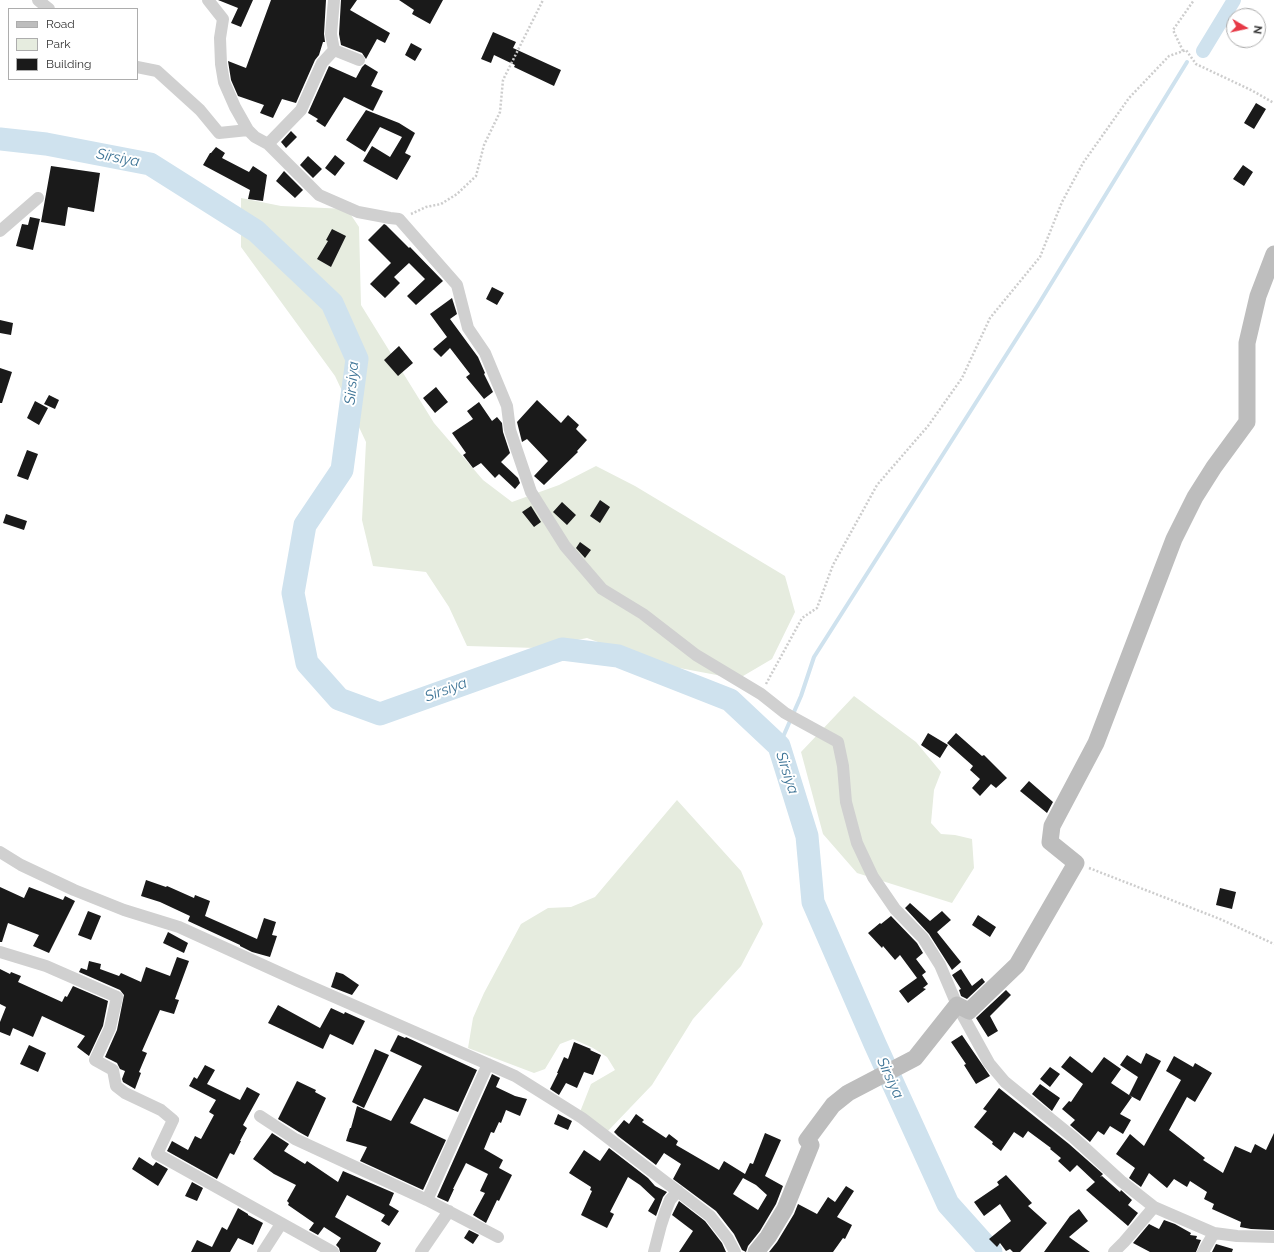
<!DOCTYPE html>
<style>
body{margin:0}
#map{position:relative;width:1274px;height:1252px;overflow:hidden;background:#fff;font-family:Raleway,sans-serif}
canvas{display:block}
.legend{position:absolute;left:8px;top:8px;width:130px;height:72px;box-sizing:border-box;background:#fff;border:1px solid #adadad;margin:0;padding:5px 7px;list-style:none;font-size:12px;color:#333}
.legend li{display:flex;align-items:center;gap:8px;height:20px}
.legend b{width:20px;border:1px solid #adadad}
.north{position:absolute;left:1226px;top:8px;width:40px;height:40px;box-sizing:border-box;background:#fff;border:1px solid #adadad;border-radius:50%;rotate:99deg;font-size:11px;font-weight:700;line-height:16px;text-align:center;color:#333}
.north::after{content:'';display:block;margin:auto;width:14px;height:18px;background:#e63946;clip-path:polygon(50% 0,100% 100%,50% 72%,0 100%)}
</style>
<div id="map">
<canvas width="1274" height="1252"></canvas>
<ul class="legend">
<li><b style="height:5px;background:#bdbdbd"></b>Road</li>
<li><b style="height:11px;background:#e6ecdf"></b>Park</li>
<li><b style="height:11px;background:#1a1a1a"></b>Building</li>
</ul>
<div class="north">N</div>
</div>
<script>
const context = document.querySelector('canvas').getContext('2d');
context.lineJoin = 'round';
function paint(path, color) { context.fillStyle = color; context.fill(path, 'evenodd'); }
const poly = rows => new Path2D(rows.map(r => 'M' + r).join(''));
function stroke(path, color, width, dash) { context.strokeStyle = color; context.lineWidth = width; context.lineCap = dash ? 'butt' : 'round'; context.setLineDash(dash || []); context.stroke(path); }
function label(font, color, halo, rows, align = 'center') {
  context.font = font + ' Raleway,sans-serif'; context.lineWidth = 4; context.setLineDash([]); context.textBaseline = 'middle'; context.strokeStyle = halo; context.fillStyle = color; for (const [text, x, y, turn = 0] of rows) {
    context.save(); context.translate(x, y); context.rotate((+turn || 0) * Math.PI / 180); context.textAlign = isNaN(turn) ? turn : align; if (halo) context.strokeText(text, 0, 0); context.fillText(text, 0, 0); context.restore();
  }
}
paint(poly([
 [241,198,281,206,347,209,359,227,361,305,434,423,483,480,512,502,559,485,596,466,635,486,785,576,795,612,772,659,738,679,658,664,587,638,537,648,467,646,449,607,426,572,373,566,362,520,366,442,335,376,241,247],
 [854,696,916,742,941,772,934,790,931,823,941,834,955,835,972,839,974,868,952,903,857,873,823,834,801,752],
 [677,800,741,871,763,924,741,966,693,1019,652,1085,607,1132,580,1112,591,1084,615,1070,607,1057,593,1048,573,1039,560,1044,545,1069,534,1073,468,1048,473,1018,484,993,521,924,548,908,571,907,595,897]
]), '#e6ecdf');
stroke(poly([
 [779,746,801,696,814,657,1038,305,1187,62]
]), '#cfe2ee', 4);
stroke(poly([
 [1203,51,1234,0]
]), '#cfe2ee', 14);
stroke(poly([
 [0,139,46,144,150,164,256,231,332,303,357,359,342,470,305,525,293,593,307,663,339,699,380,714,562,649,618,656,730,700,779,746,807,836,813,902,875,1044,948,1204,991,1252]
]), '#cfe2ee', 23);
paint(poly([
 [218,0,253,0,241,27,231,23,238,8],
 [271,0,326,0,324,34,325,42,323,42,319,55,315,60,296,103,282,99,273,118,260,113,264,105,238,96,231,80,228,61,246,68],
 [341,0,357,0,350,10,390,33,385,43,377,39,366,59,362,53,341,45,339,34],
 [399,0,443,0,430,24,412,14,414,10],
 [493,32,516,42,513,48,561,70,554,86,514,67,515,65,494,55,491,63,481,59],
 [411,43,422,49,415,61,405,55],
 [365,64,378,72,371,86,383,91,373,111,344,97,325,127,316,121,318,119,308,113,329,66,356,78,362,67],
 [1256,103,1266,109,1254,129,1244,123],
 [366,110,399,123,415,133,405,153,411,156,397,180,363,161,372,146,390,157,402,137,380,127,365,152,346,140],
 [291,131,297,137,286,148,281,142],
 [216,147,225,153,222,158,249,172,253,166,267,175,263,201,248,199,250,190,203,165,210,153,211,153],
 [335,155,345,163,335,176,325,168],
 [308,156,322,169,313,178,300,165],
 [1243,165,1253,172,1244,186,1233,179],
 [51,166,100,173,94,212,68,207,65,226,41,222],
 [284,171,303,190,295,198,276,181],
 [30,217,40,219,33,250,16,246,22,224,28,225],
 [384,224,386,225,409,248,410,247,443,281,416,305,407,296,425,279,409,263,394,277,400,283,385,298,370,284,391,263,368,240],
 [332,229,346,236,331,267,317,259,328,241,326,240],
 [492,287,504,293,497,305,486,299],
 [452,298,457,314,450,319,478,357,485,373,484,374,493,392,484,399,466,377,470,374,450,348,441,357,433,349,447,337,430,314],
 [0,320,13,323,11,335,0,333],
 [399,346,413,363,398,376,384,360],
 [0,368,12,372,2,403,0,403],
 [436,387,448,402,435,413,423,398],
 [49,395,59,400,55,409,44,404],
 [537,400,561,423,568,415,579,425,576,429,587,440,577,451,578,452,544,485,534,476,548,461,527,439,522,442,517,422],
 [35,401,48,408,39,425,27,418],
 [479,402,492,421,497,417,502,423,503,432,510,453,501,462,518,478,520,483,515,489,499,474,495,478,481,463,473,468,463,455,466,453,452,433,473,419,467,411],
 [27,450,38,454,28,480,17,476],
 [600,500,610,507,600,523,590,516],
 [562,502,576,515,567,525,553,512],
 [531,506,541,522,534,527,522,512],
 [6,514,27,521,24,530,3,523],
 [580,542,591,550,585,558,576,548],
 [928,733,948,745,940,758,921,745],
 [956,733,982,756,984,755,1007,778,996,788,991,784,980,796,972,788,980,779,970,770,973,766,947,743],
 [1029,781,1053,802,1047,813,1020,791],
 [146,880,166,887,167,886,194,898,195,895,210,901,205,916,257,939,264,918,276,922,272,935,277,936,270,957,252,952,240,946,240,945,188,921,190,916,160,902,141,896],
 [0,887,24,898,29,887,63,900,65,896,75,901,49,953,33,946,39,935,8,923,2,942,0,942],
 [1220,888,1236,892,1232,909,1216,905],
 [910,903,930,921,942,911,951,920,937,932,961,962,952,970,929,934,905,908],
 [88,911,101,916,91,940,78,935],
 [978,915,996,927,990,937,972,925],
 [891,916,917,943,923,953,916,959,926,972,922,975,928,984,923,988,926,989,908,1003,899,991,917,978,900,955,895,960,883,946,882,948,868,933,880,923,881,924],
 [168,932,188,943,184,953,163,943],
 [177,957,189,961,175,999,179,1000,174,1014,160,1010,142,1051,147,1053,139,1072,141,1073,135,1089,123,1082,122,1079,125,1071,120,1069,117,1063,105,1057,117,1030,124,995,120,990,79,972,81,968,87,970,89,961,101,964,100,969,119,976,121,973,141,982,146,967,170,976],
 [0,969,10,974,11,972,21,976,18,982,62,1002,65,996,67,997,73,986,108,1001,103,1026,89,1056,77,1047,85,1036,42,1016,33,1037,13,1028,10,1036,0,1032,0,1022,6,1007,0,1004],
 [961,969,972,986,982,978,985,982,967,999,961,996,959,990,961,989,952,975],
 [336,972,343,974,359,985,352,995,331,987],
 [1006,990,1011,995,990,1016,998,1031,988,1037,976,1018],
 [278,1005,320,1028,331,1008,344,1014,345,1012,365,1021,353,1045,330,1034,323,1049,268,1023],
 [398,1035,405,1038,406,1037,477,1070,458,1112,424,1098,410,1123,446,1140,423,1190,360,1161,367,1147,346,1141,350,1128,351,1128,357,1106,391,1121,422,1066,390,1051],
 [962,1035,990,1076,976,1084,964,1065,966,1064,951,1042],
 [574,1042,591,1049,590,1050,601,1055,593,1075,584,1072,577,1088,566,1083,559,1095,550,1089,558,1073,557,1073,564,1057,568,1059],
 [29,1045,46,1053,38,1072,20,1064],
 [375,1049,389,1055,364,1108,352,1102],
 [1146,1053,1161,1061,1140,1101,1129,1095,1138,1077,1120,1065,1127,1055,1141,1064],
 [1070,1056,1092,1073,1104,1057,1121,1069,1111,1083,1132,1097,1120,1114,1131,1120,1123,1134,1110,1126,1104,1135,1098,1131,1090,1142,1070,1125,1075,1120,1062,1109,1069,1101,1071,1102,1083,1084,1061,1067],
 [1174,1056,1193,1067,1195,1063,1212,1073,1195,1102,1187,1097,1169,1130,1205,1158,1203,1160,1223,1173,1235,1146,1251,1153,1255,1144,1266,1150,1274,1133,1274,1230,1251,1229,1240,1227,1241,1222,1212,1209,1214,1204,1204,1199,1207,1192,1190,1181,1187,1187,1174,1179,1167,1188,1149,1173,1141,1187,1129,1178,1135,1168,1116,1154,1130,1134,1144,1146,1181,1080,1166,1071],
 [205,1065,215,1070,207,1084,240,1100,247,1087,260,1094,243,1125,247,1128,240,1141,241,1141,234,1155,230,1153,217,1179,167,1151,172,1141,188,1150,195,1136,201,1139,214,1115,209,1112,216,1100,189,1086,194,1077,197,1079],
 [1050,1067,1060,1074,1050,1087,1040,1079],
 [492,1074,500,1078,496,1087,515,1096,527,1099,520,1116,506,1110,501,1123,499,1122,494,1133,491,1132,484,1149,503,1160,499,1168,512,1175,499,1201,497,1200,486,1223,473,1215,485,1193,480,1191,488,1174,466,1163,453,1189,454,1189,448,1202,437,1197],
 [297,1081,316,1090,315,1092,326,1098,308,1137,299,1132,278,1119],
 [1040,1084,1060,1098,1052,1111,1032,1094],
 [999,1088,1069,1144,1103,1174,1100,1177,1102,1176,1120,1192,1121,1190,1132,1200,1128,1205,1138,1213,1128,1226,1086,1190,1095,1182,1077,1165,1070,1172,1058,1161,1061,1158,1050,1149,1051,1148,1028,1131,1023,1138,1014,1132,1001,1151,992,1144,993,1142,974,1127,987,1111,983,1109],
 [558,1114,572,1121,568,1130,554,1124],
 [636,1114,644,1120,642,1122,666,1138,669,1134,678,1141,676,1145,719,1170,724,1161,745,1174,750,1163,753,1164,765,1133,781,1140,765,1176,783,1186,776,1204,760,1231,748,1246,746,1252,742,1250,734,1234,716,1211,673,1179,681,1164,664,1153,656,1165,618,1136,614,1132,624,1120,629,1124],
 [743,1178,756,1185,767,1195,758,1210,733,1194],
 [272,1133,289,1144,284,1151,305,1164,307,1161,338,1182,343,1171,394,1193,389,1205,399,1211,389,1226,381,1221,385,1215,347,1195,335,1217,381,1243,376,1252,340,1252,339,1248,336,1245,341,1238,324,1227,318,1235,309,1230,314,1223,288,1205,289,1203,287,1201,296,1185,274,1174,253,1159],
 [609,1148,648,1178,655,1186,667,1192,663,1197,656,1216,648,1211,655,1199,640,1185,628,1177,610,1212,614,1214,607,1228,581,1215,592,1191,590,1190,591,1187,569,1173,584,1150,600,1161],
 [139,1157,153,1166,156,1162,168,1169,158,1186,132,1169],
 [1006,1175,1032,1203,1028,1206,1047,1223,1020,1252,1013,1252,1010,1249,1006,1251,1000,1243,997,1247,989,1239,1011,1221,1000,1204,984,1216,974,1202,999,1185,997,1182],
 [192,1182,203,1188,197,1201,185,1196],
 [846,1186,854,1191,837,1217,852,1225,845,1239,843,1238,833,1252,769,1252,777,1242,794,1214,798,1204,817,1214,828,1197,835,1202],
 [679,1201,705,1221,722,1243,726,1252,679,1252,693,1231,672,1215],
 [238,1208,248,1214,248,1215,263,1223,253,1245,238,1238,230,1252,191,1252,197,1240,212,1247,222,1227,227,1230],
 [1079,1209,1088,1221,1069,1237,1090,1252,1044,1252,1070,1216],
 [1164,1220,1175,1224,1191,1233,1190,1235,1197,1236,1196,1239,1201,1240,1196,1252,1150,1252,1133,1243,1149,1224,1159,1229],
 [469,1230,479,1235,473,1244,464,1238],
 [1216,1244,1233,1249,1232,1252,1212,1252]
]), '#1a1a1a');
stroke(poly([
 [1183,51,1173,30,1194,0],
 [411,214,426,207,441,204,457,194,476,176,484,145,500,112,503,80,543,0],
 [766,684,802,618,817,608,833,565,877,485,928,426,962,378,990,318,1040,257,1062,202,1083,163,1129,98,1169,56,1186,50,1196,64,1251,90,1274,103],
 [1089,868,1220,919,1274,944]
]), '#cdcdcd', 2.5, [2, 2]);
stroke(poly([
 [38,0,49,9],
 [208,0,223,19,220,38,221,64,224,82,235,107,248,130,255,137,268,144,319,195,358,212,390,218,399,219,457,285,468,328,485,353,507,406,510,430,531,492,565,546,602,589,643,614,696,655,761,694,785,713,838,742,843,766,846,802,857,843,873,877,895,909,923,938,940,965,957,1005,989,1063,1005,1082,1074,1138,1121,1181,1154,1207,1214,1233,1237,1236,1274,1237],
 [334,0,331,34,334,50],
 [137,67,157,71,200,110,219,133,248,130],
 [268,144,301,110,322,63,334,50,359,60],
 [0,231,38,198],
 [0,852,21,865,74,890,124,910,179,927,298,981,515,1076,582,1118,710,1216,728,1239,735,1252],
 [0,952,46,966,117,997,110,1028,95,1060,113,1070,116,1086,125,1093,161,1110,173,1120,157,1154,333,1252],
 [260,1116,295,1139,427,1200,498,1237],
 [427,1200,488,1064],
 [263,1252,281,1224],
 [421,1252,449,1211],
 [654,1252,661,1225,666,1210,670,1200,678,1191],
 [1114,1252,1124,1242,1154,1207],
 [1203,1252,1214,1233]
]), '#d0d0d0', 12);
stroke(poly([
 [756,1252,768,1237,785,1209,811,1145,807,1140,833,1105,848,1093,915,1058,957,1005,969,1011,1017,965,1076,863,1050,842,1052,826,1096,743,1174,539,1195,497,1214,467,1247,422,1247,343,1258,296,1274,254]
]), '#bdbdbd', 17);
label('italic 15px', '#3f7597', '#fff', [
 ["Sirsiya",118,158,11],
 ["Sirsiya",352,383,-85],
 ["Sirsiya",446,690,-20],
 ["Sirsiya",787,773,72],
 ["Sirsiya",890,1078,65]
]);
</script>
